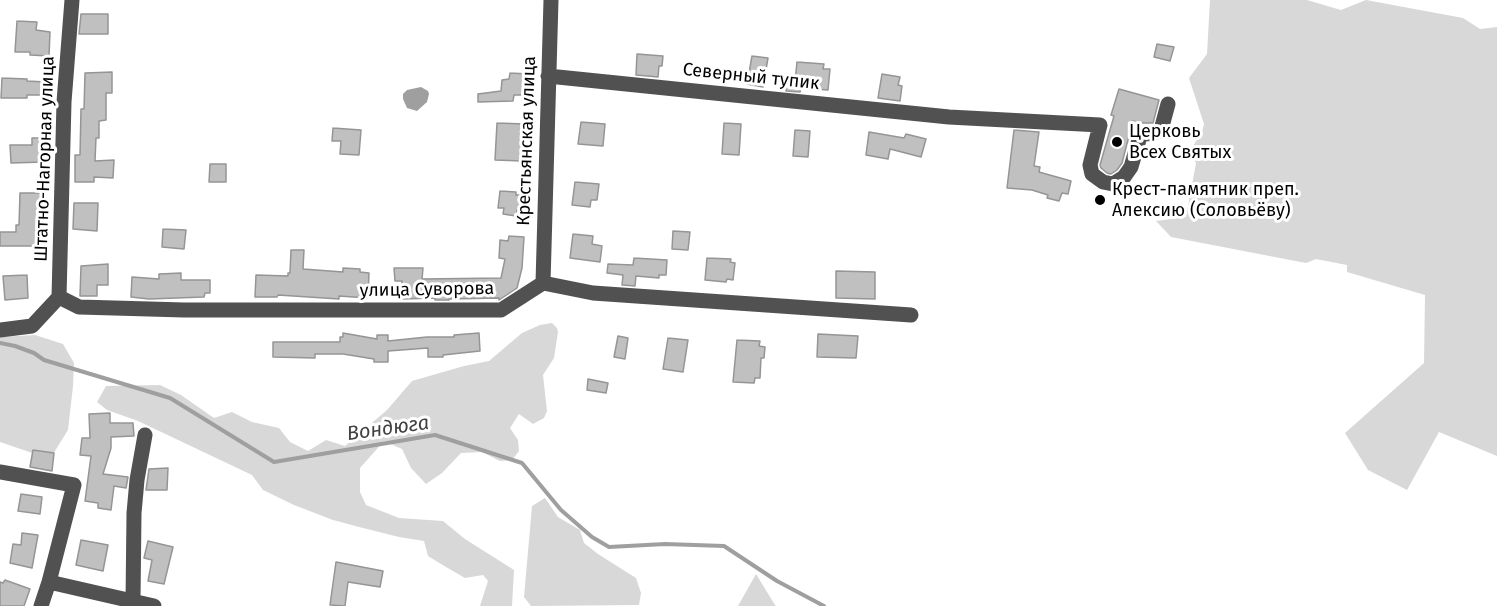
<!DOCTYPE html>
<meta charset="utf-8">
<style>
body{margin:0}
canvas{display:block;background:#fff}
</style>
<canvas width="1497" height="606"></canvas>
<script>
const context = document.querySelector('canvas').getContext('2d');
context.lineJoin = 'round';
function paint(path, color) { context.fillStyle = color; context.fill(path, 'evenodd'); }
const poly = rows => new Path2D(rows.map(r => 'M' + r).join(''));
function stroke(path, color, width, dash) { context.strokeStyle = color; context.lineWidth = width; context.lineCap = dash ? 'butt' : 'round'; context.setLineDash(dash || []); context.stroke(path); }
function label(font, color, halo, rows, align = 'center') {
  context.font = font + ' "Fira Sans",sans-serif'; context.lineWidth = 6; context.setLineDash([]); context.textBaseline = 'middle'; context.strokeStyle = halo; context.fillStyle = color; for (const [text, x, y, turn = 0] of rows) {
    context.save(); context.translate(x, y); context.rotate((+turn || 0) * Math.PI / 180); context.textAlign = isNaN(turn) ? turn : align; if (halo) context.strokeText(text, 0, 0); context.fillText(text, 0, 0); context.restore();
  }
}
paint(poly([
 [1210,0,1307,0,1341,10,1366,0,1463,18,1480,29,1497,27,1497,456,1439,432,1407,490,1368,470,1345,433,1424,363,1425,295,1347,272,1347,265,1316,259,1306,263,1171,237,1156,221,1186,217,1196,163,1189,152,1202,132,1204,124,1189,78,1207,54],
 [552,323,557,328,558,332,554,358,543,375,547,411,544,418,533,424,519,414,510,428,518,440,519,451,512,460,500,461,482,452,461,453,442,473,426,484,411,468,402,449,384,441,360,468,360,492,366,505,399,518,443,521,465,539,514,570,512,606,480,606,488,581,483,575,465,578,446,567,428,556,424,541,399,537,363,528,333,520,294,505,263,490,252,475,138,421,107,410,97,402,106,386,160,385,181,395,214,418,232,412,252,422,279,428,290,442,308,451,326,440,345,446,387,410,412,381,464,366,489,361,522,333,540,325],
 [35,335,63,344,74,363,73,386,68,430,50,459,0,442,0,337],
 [545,498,558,517,580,530,584,543,598,554,636,578,641,593,639,605,531,606,524,597,532,506],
 [756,574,775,605,776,606,738,606]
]), '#d8d8d8');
paint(poly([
 [421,87,428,91,429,94,427,102,417,111,407,108,403,99,403,94,407,90]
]), '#9f9f9f');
stroke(poly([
 [0,343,15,346,34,353,44,360,170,398,274,462,435,435,522,463,561,510,592,537,609,547,665,544,724,546,777,581,824,606]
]), '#9f9f9f', 4);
const building = poly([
 [81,14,108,14,108,34,79,34,81,14],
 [17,21,37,22,36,30,50,32,49,56,30,55,30,52,15,52,17,21],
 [1157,44,1174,47,1170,61,1154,57,1157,44],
 [637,54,663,56,662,66,659,66,658,77,636,75,637,54],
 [752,56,768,58,763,87,747,84,752,56],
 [797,62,824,64,823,69,830,69,828,90,801,88,800,92,786,91,787,81,795,81,797,62],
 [112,72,112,93,106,93,106,120,99,121,99,138,96,138,95,161,114,160,113,178,94,177,94,182,75,182,75,155,80,155,81,109,84,109,85,73,112,72],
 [510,73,528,74,527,95,514,95,513,101,478,102,478,94,501,91,502,80,509,79,510,73],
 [882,74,900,77,898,85,902,86,900,101,878,98,882,74],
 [2,78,27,79,27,81,46,82,46,95,27,95,27,98,1,98,2,78],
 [1119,89,1159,100,1153,123,1141,123,1133,121,1122,163,1117,170,1111,174,1107,173,1101,168,1100,165,1114,116,1111,115,1119,89],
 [581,122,605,124,603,146,578,144,581,122],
 [497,123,525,124,522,161,495,160,497,123],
 [724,123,741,124,739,155,722,154,724,123],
 [333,128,361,130,359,155,340,154,341,141,332,141,333,128],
 [795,130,810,131,808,157,793,156,795,130],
 [1014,130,1039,132,1034,166,1040,167,1039,172,1071,181,1068,194,1062,193,1059,201,1047,198,1048,195,1032,190,1007,188,1014,130],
 [869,132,904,138,906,134,926,139,921,157,890,149,888,159,866,155,869,132],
 [32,138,45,138,45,162,11,163,10,145,32,145,32,138],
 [210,164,226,164,226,182,209,182,210,164],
 [575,182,599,184,597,200,591,200,590,207,572,205,575,182],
 [500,191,516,192,516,195,523,195,521,211,517,210,516,216,503,214,504,208,498,208,500,191],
 [20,193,45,193,44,211,41,211,41,246,0,246,0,232,16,232,16,225,19,225,20,193],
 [74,203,98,203,97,231,73,229,74,203],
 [163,229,186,230,184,249,162,247,163,229],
 [673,231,690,232,688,250,672,249,673,231],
 [573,234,593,236,592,244,602,246,600,262,570,258,573,234],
 [509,236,524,237,522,268,517,288,499,300,499,298,449,299,449,300,435,300,435,298,402,299,402,281,395,281,394,268,423,268,422,279,501,278,505,259,499,258,500,240,508,241,509,236],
 [291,250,304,250,303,269,343,272,343,268,360,269,360,272,369,273,368,298,339,296,339,299,278,295,277,297,255,297,256,275,288,276,288,273,290,273,291,250],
 [634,258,667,260,666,275,659,275,659,278,636,276,635,286,622,285,623,275,607,273,608,264,633,265,634,258],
 [707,258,731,259,730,262,735,263,733,280,727,279,726,282,705,280,707,258],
 [108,264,108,285,97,285,97,296,80,296,81,266,108,264],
 [836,271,875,272,875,299,836,298,836,271],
 [181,273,181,280,210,280,210,293,205,293,204,297,149,299,131,297,132,277,159,279,159,274,181,273],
 [27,275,28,298,5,300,3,276,27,275],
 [343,333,377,339,377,335,388,335,388,341,427,337,454,337,454,335,479,333,480,351,443,355,443,357,428,357,428,348,388,351,388,362,374,362,374,359,343,354,315,354,315,358,273,357,273,342,340,342,340,337,343,337,343,333],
 [818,334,858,336,856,358,817,357,818,334],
 [618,336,628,338,625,359,614,357,618,336],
 [668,338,688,340,683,372,663,369,668,338],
 [737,340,760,341,759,346,765,347,764,358,761,358,760,378,755,378,754,383,733,382,737,340],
 [588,379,608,383,606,393,587,390,588,379],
 [110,413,110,423,133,423,134,436,111,437,111,448,103,474,128,477,126,488,114,486,111,510,98,508,98,503,85,501,91,456,80,455,82,438,90,438,89,414,110,413],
 [33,450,54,453,52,471,30,467,33,450],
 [168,468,167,490,146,490,149,469,168,468],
 [21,494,42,497,40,514,18,511,21,494],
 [22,533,38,535,32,568,10,563,13,544,21,545,22,533],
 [81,540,108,545,103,571,76,565,81,540],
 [148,541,173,547,164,584,148,581,152,560,144,558,148,541],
 [336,562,383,571,380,587,348,582,345,606,330,605,336,562],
 [5,580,30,589,24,606,0,606,0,582,3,583,5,580]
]);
paint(building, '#c0c0c0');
stroke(building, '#959595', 1.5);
stroke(poly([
 [72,0,64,102,59,297,79,307,184,310,501,310,543,283,593,293,911,315],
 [548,76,949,117,1100,125,1090,165,1092,174,1103,182,1113,184,1124,177,1131,167,1141,133,1152,134,1161,130,1168,104],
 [543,283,551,0],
 [0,330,32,326,59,297],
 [0,472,74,485,49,582,41,606],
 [49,582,154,606],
 [133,601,134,513,137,480,145,435]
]), '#515151', 15);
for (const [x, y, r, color] of [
 [1117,142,6,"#000"],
 [1100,200,6,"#000"]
]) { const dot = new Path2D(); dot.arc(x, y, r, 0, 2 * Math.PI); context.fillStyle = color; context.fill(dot); stroke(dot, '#fff', 2); }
label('18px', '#000', '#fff', [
 ["Северный тупик",751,77,6],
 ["Крестьянская улица",527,141,-88],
 ["Штатно-Нагорная улица",45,159,-88],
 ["улица Суворова",427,290,-1]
]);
label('18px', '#000', '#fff', [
 ["Церковь",1129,132],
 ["Всех Святых",1129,153],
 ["Крест-памятник преп.",1112,190],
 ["Алексию (Соловьёву)",1112,211]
], 'left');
label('italic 20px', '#404040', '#fff', [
 ["Вондюга",388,429,-8]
]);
</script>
